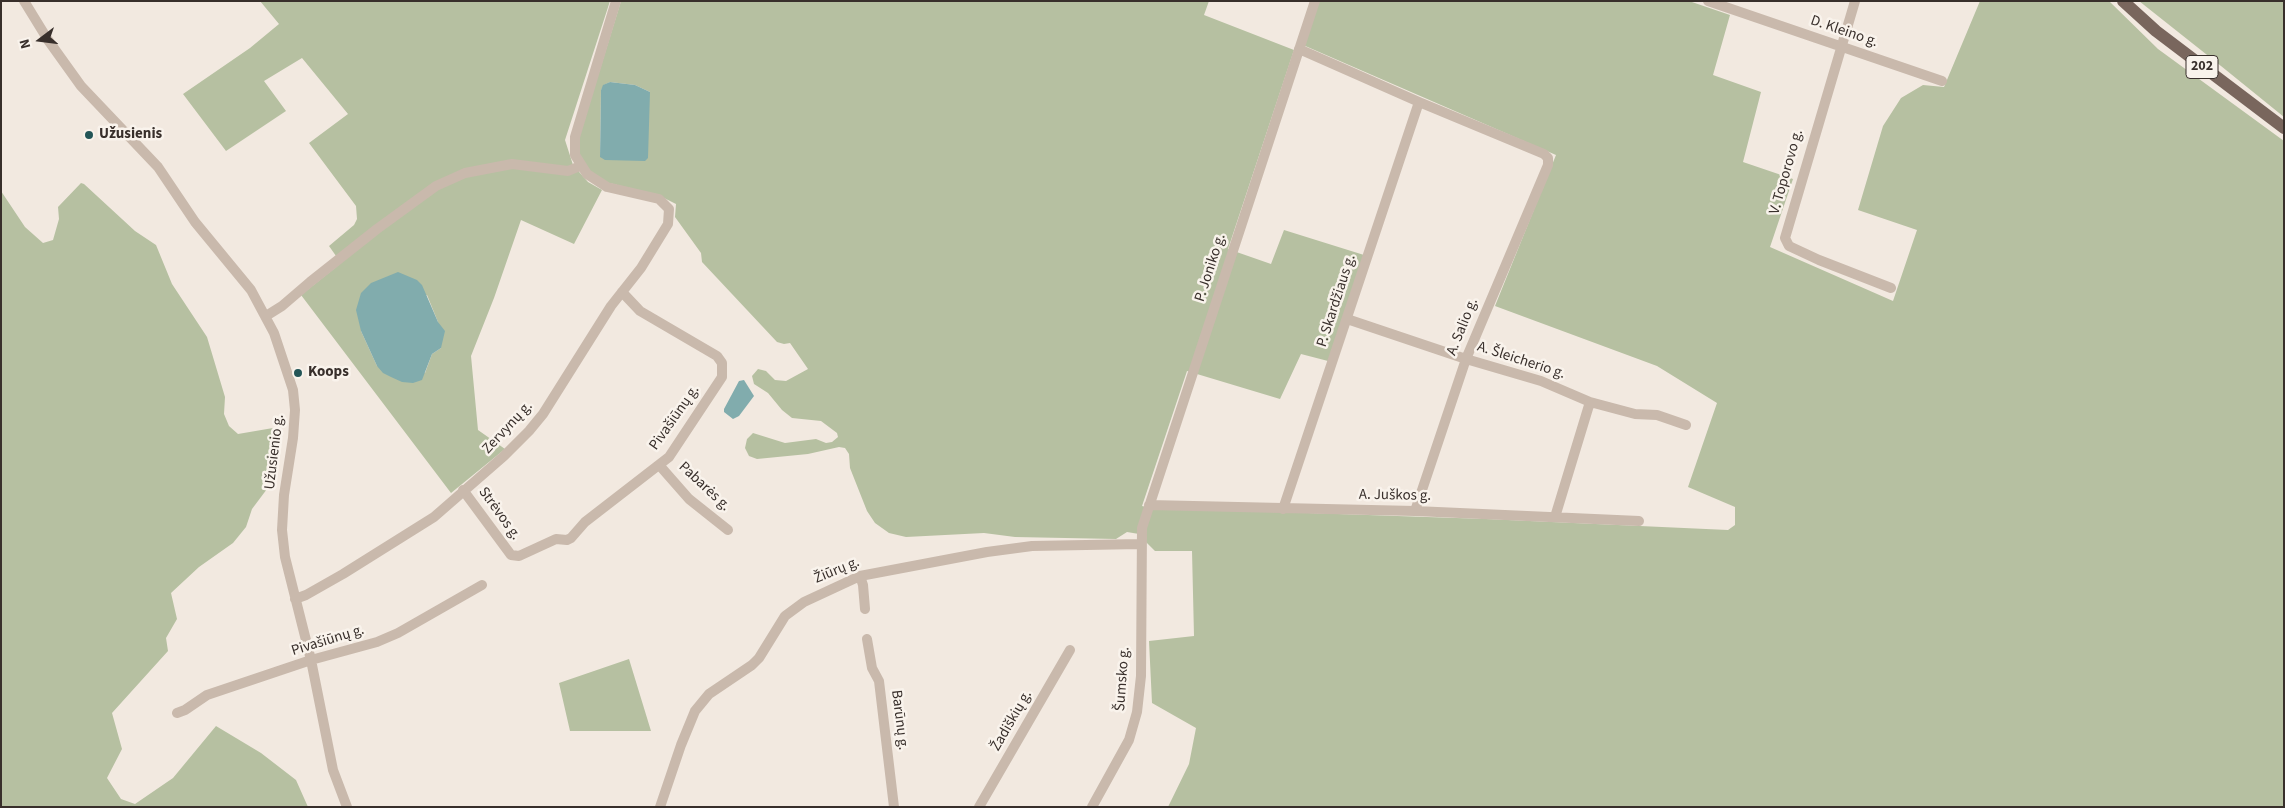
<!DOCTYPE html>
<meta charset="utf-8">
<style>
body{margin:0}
#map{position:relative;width:2285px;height:808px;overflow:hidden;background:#f2e9e0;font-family:"Source Sans 3",sans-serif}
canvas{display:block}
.frame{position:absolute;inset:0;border:2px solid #382f2b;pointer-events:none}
.north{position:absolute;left:15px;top:15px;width:50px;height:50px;-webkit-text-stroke:4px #f9f3ec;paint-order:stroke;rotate:255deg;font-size:14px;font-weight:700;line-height:20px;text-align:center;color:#382f2b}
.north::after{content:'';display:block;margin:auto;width:18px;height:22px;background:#382f2b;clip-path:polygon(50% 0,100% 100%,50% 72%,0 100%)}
</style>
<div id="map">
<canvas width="2285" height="808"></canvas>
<div class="frame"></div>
<div class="north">N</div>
</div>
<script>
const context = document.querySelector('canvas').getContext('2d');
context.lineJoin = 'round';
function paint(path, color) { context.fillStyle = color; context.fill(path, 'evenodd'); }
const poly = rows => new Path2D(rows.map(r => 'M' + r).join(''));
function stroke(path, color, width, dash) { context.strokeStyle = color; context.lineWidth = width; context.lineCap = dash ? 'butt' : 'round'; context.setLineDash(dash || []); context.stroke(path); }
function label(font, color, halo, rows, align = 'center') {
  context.font = font + ' "Source Sans 3",sans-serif'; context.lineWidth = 5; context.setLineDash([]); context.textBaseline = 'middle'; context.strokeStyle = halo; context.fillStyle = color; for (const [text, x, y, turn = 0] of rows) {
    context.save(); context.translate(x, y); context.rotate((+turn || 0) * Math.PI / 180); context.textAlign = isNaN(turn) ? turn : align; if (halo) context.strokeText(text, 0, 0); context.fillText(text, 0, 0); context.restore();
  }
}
paint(poly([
 [260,1,610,1,565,140,573,165,588,182,602,190,574,244,521,220,494,298,471,356,478,430,505,449,451,493,301,295,341,263,329,246,354,225,357,219,356,206,309,143,348,114,302,58,264,81,286,111,226,151,183,94,250,48,279,24],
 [427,295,438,322,441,348,432,354,425,373,377,366,361,331],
 [621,1,1209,1,1204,15,1294,50,1228,249,1271,264,1284,230,1364,255,1328,361,1301,354,1280,399,1187,371,1142,506,1154,509,1161,508,1486,519,1728,530,1735,525,1735,507,1688,487,1717,403,1657,366,1495,306,1556,155,1303,45,1317,1,1689,1,1730,15,1713,75,1761,92,1743,162,1793,179,1770,247,1893,301,1917,230,1858,210,1883,126,1901,98,1923,85,1944,87,1980,1,2109,1,2158,49,2284,141,2284,807,1168,807,1189,764,1196,728,1152,703,1149,641,1194,636,1192,551,1155,551,1146,542,1145,535,1127,532,1116,539,1015,537,984,533,906,537,889,533,875,523,867,511,850,468,849,454,845,448,839,447,808,454,757,459,749,456,745,448,747,439,753,433,785,443,816,439,826,443,832,442,838,437,837,433,821,421,792,418,782,410,768,393,754,384,752,376,758,369,766,371,775,380,786,381,808,369,790,343,784,344,777,342,702,262,701,253,675,217,676,204,658,195,605,182,589,172,578,152,579,137],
 [610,82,635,85,650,92,600,157,601,90,604,85],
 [2139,1,2284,1,2284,117,2221,66],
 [81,183,84,184,135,231,156,245,172,284,207,337,225,397,224,414,229,426,238,434,273,428,267,489,252,509,246,527,233,543,199,567,171,593,177,619,166,638,168,651,112,713,122,749,107,778,121,799,135,804,173,778,216,726,261,753,296,780,308,807,1,807,1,191,25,227,43,243,53,240,59,219,58,207],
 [629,659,651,731,570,731,559,683]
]), '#b6c0a1');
paint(poly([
 [610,82,635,85,650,92,648,158,645,161,605,160,600,157,601,90,603,85],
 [398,272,417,280,422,285,438,322,445,331,441,348,432,354,422,380,413,383,402,382,391,377,383,373,377,366,361,331,356,310,361,293,371,283],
 [744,380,754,396,739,416,733,419,724,412,724,409,739,381]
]), '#81acad');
stroke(poly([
 [24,1,48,40,81,86,158,167,195,222,251,290,274,333,293,390,295,410,293,438,284,495,282,530,285,557,311,660,333,770,347,807],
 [1708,1,1942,81],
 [1855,1,1785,238,1789,246,1819,260,1891,288],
 [1299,49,1419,102,1544,154,1548,158,1548,165,1466,359,1415,511],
 [266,316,282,306,310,282,377,229,436,186,465,173,512,164,568,171,580,166],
 [1347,319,1466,359,1541,381,1590,402,1635,414,1657,415,1686,425],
 [660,466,689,499,728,530],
 [463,490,511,555,519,556,556,539,567,540,571,538,585,522,669,457,722,377,722,363,717,356,640,311,622,292],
 [1149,505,1415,511,1639,521],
 [1283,509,1419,102],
 [1555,517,1590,402],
 [860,576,863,585,865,609],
 [295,599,306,595,343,574,434,517,504,456,529,431,543,414,611,306,641,268,668,224,669,209,659,199,607,187,587,174,575,155,575,137,616,1],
 [867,639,872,668,879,681,894,807],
 [177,713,185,710,207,695,311,660,377,642,398,633,482,585],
 [660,807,681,745,695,711,709,694,752,665,759,658,785,616,804,602,860,576,987,552,1032,546,1140,544],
 [979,807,1070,650],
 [1092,807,1129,740,1137,712,1141,676,1142,528,1315,1]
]), '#c9b9ac', 10);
stroke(poly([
 [2123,1,2156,31,2284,128]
]), '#79665d', 12);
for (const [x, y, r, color] of [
 [89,135,5,"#235557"],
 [298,373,5,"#235557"]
]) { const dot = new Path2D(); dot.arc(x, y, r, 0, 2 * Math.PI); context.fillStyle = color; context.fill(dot); stroke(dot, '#f9f3ec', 2); }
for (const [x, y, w] of [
 [2202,67,32]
]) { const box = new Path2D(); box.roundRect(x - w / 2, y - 11.5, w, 23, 4); context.fillStyle = '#f9f3ec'; context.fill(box); stroke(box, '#382f2b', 1); }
label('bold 14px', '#382f2b', null, [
 ["202",2202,67]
]);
label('15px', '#382f2b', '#f9f3ec', [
 ["D. Kleino g.",1844,32,19],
 ["V. Toporovo g.",1787,172,-74],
 ["P. Joniko g.",1211,268,-72],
 ["P. Skardžiaus g.",1337,301,-72],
 ["A. Salio g.",1463,327,-68],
 ["A. Šleicherio g.",1521,361,18],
 ["Pivašiūnų g.",675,418,-55],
 ["Zervynų g.",508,428,-47],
 ["Užusienio g.",275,452,-83],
 ["Pabarės g.",704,487,43],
 ["A. Juškos g.",1395,496,1],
 ["Strėvos g.",499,514,54],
 ["Žiūrų g.",837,571,-22],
 ["Pivašiūnų g.",328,641,-17],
 ["Šumsko g.",1123,679,-86],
 ["Barūnų g.",899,720,83],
 ["Žadiškių g.",1012,721,-60]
]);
label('bold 15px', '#382f2b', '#f9f3ec', [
 ["Užusienis",99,135],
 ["Koops",308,373]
], 'left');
</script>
